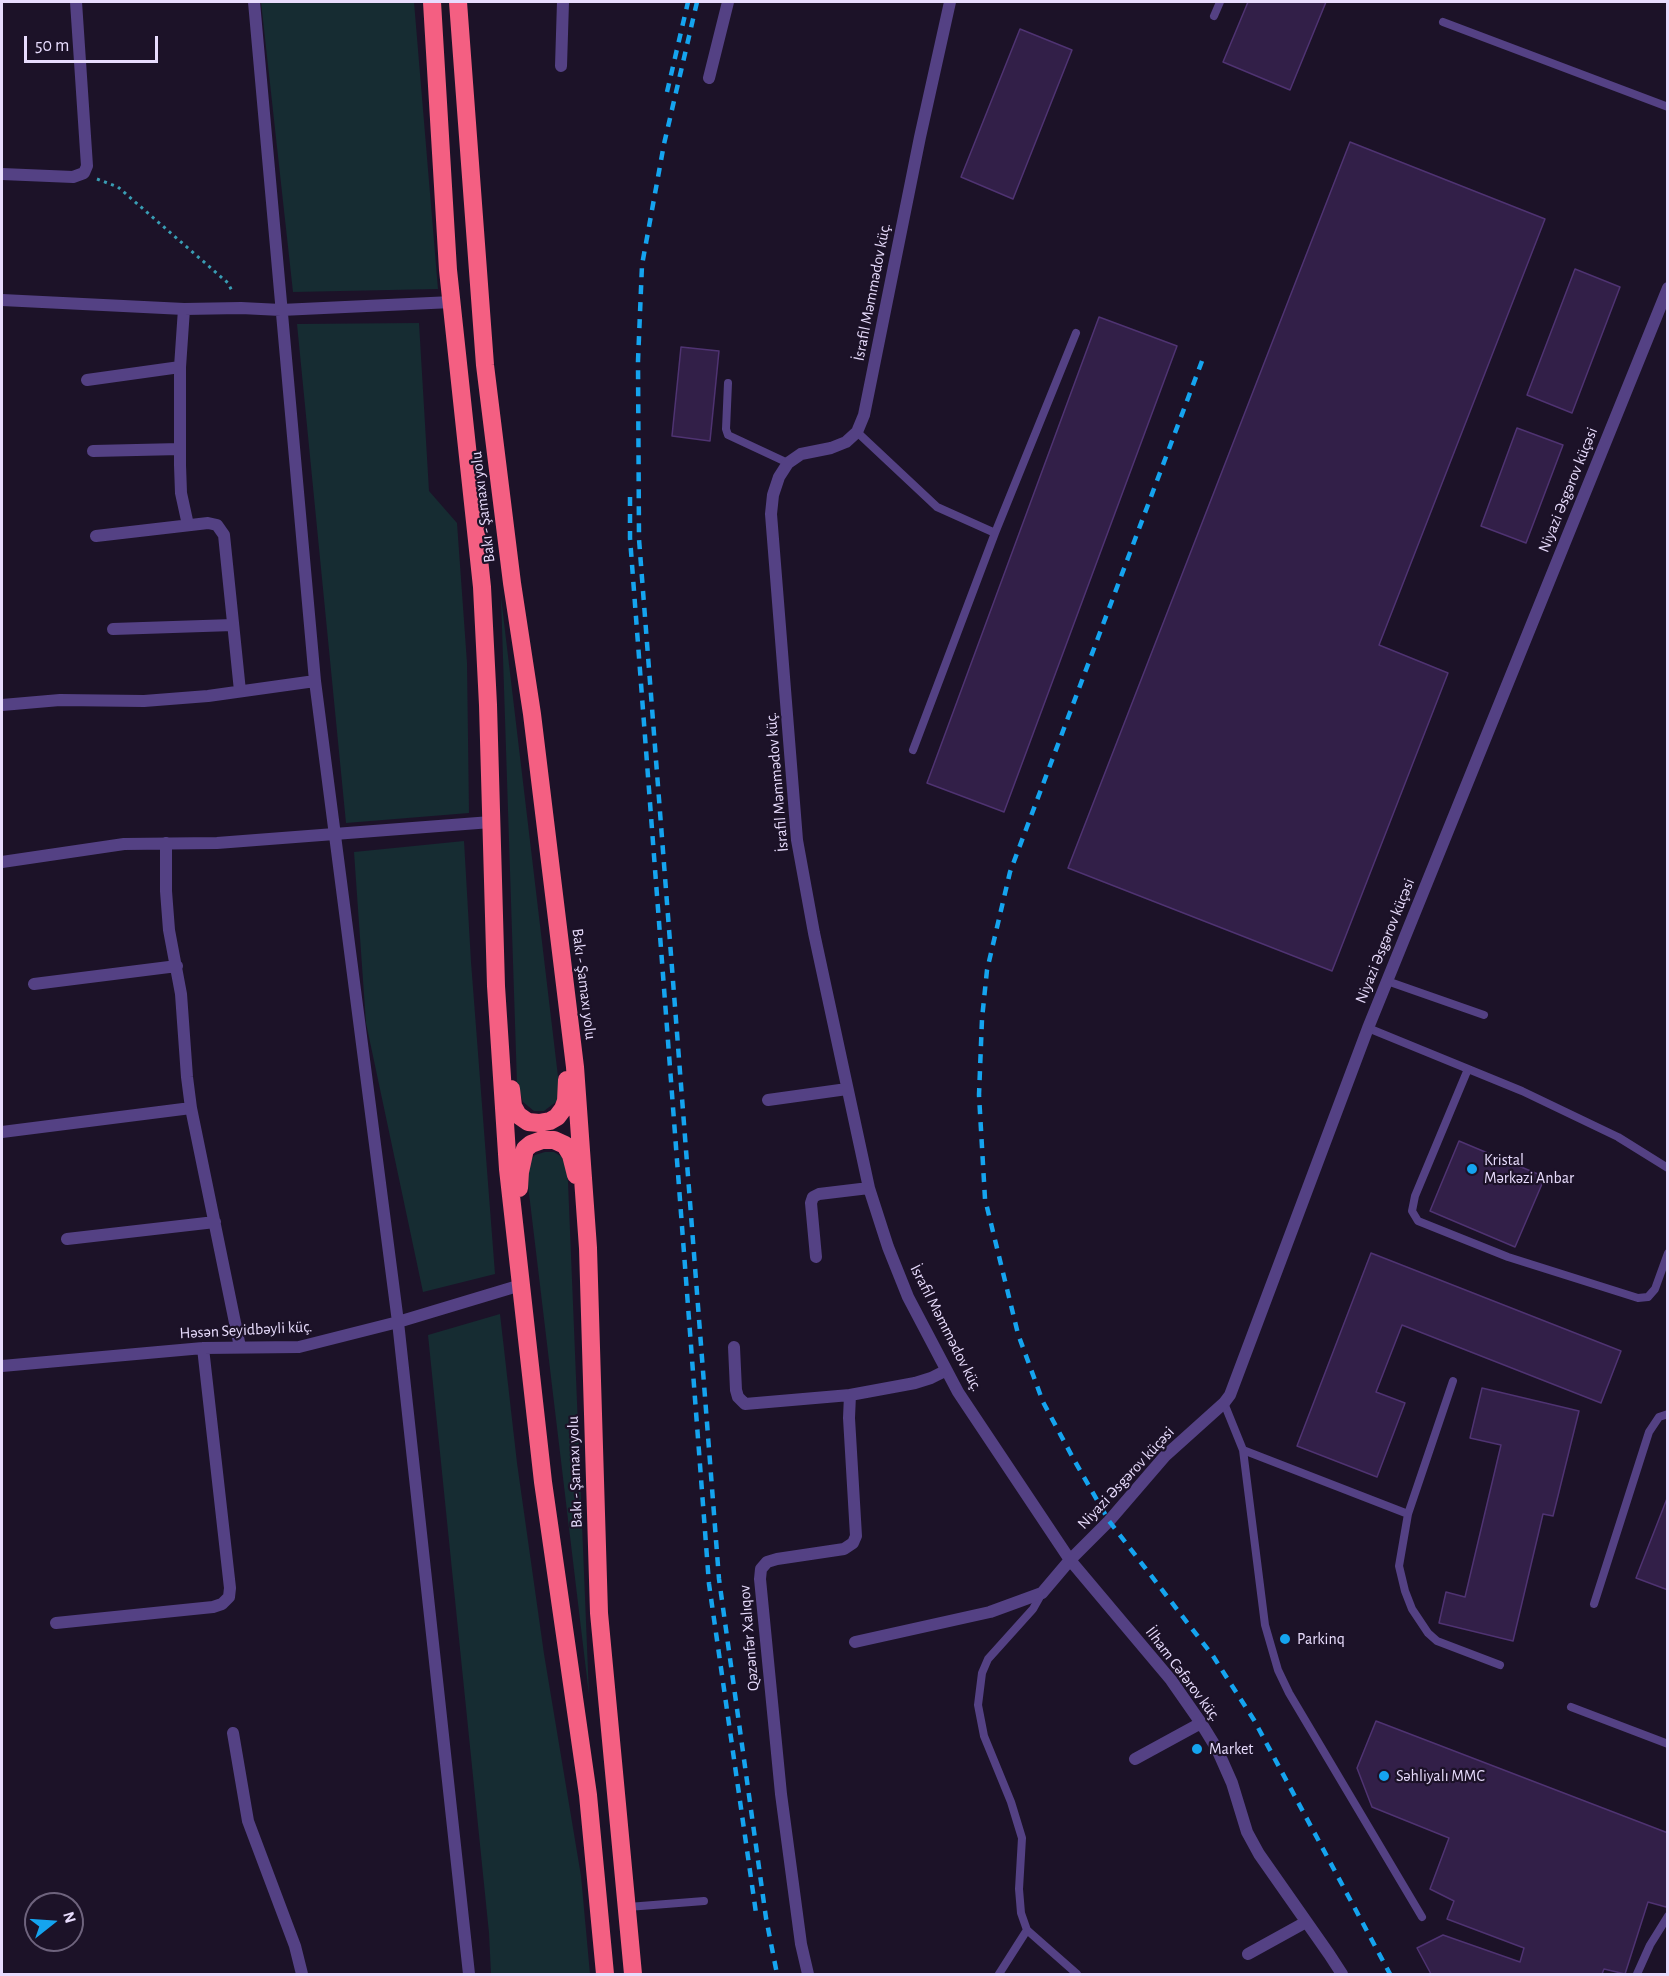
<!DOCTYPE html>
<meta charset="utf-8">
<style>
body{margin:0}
#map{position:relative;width:1669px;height:1976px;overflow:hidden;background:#1c1228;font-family:"Alegreya Sans",sans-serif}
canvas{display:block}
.frame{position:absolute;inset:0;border:3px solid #e8dcfd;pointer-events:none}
.north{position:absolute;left:24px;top:1892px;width:60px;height:60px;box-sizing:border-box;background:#1c1228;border:2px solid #6e637d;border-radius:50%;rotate:73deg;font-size:16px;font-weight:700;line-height:24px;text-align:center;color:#e8dcfd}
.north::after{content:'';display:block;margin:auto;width:21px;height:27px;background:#15a4ef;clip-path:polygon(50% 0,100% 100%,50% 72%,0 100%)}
.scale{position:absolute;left:24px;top:36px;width:134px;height:27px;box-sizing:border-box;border:3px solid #e8dcfd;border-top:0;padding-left:8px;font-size:18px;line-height:21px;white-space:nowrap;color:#e8dcfd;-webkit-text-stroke:4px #1c1228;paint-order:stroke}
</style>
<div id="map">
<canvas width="1669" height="1976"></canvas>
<div class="frame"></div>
<div class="north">N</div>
<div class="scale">50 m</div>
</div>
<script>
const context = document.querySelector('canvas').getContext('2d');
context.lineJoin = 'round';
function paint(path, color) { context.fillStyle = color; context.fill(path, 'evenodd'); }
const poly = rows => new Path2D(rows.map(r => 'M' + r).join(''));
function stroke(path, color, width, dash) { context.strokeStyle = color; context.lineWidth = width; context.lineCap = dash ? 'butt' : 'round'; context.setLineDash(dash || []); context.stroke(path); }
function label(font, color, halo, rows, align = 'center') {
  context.font = font + ' "Alegreya Sans",sans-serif'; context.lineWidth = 4.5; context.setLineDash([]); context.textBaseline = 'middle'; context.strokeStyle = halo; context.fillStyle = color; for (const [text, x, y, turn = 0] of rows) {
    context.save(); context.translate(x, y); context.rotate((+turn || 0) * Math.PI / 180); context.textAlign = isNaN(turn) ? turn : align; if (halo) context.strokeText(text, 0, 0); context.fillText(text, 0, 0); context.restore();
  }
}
paint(poly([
 [261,2,414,2,438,289,293,292],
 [419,323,429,491,457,523,467,663,469,813,346,823,297,324],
 [501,597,559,1085,557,1101,544,1111,534,1111,523,1102,517,1084],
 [464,841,471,962,495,1274,423,1292,366,1023,354,852],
 [545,1152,554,1152,562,1157,566,1167,568,1182,589,1695,528,1185,529,1162,535,1155],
 [500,1314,517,1463,544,1654,581,1876,590,1974,491,1974,489,1933,428,1335]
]), '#162c32');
const building = poly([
 [1248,2,1326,2,1290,90,1223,62,1248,2],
 [1020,29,1072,50,1013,199,961,177,1020,29],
 [1350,142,1545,219,1379,645,1448,673,1332,971,1068,868,1350,142],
 [1575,269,1620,287,1572,413,1527,395,1575,269],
 [1099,317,1177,346,1004,812,927,783,1099,317],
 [681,347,719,351,710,441,672,436,681,347],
 [1517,428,1563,445,1526,543,1481,526,1517,428],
 [1459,1141,1545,1177,1515,1247,1430,1211,1459,1141],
 [1371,1253,1621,1351,1601,1403,1402,1325,1376,1392,1405,1403,1377,1477,1297,1446,1371,1253],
 [1482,1388,1579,1411,1553,1516,1543,1514,1513,1641,1439,1623,1446,1592,1465,1597,1501,1445,1470,1438,1482,1388],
 [1668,1496,1668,1590,1636,1578,1668,1496],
 [1376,1721,1668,1833,1668,1902,1666,1907,1648,1902,1625,1974,1604,1969,1602,1974,1431,1974,1417,1948,1443,1935,1520,1962,1524,1948,1447,1919,1454,1901,1430,1889,1449,1838,1372,1807,1357,1768,1376,1721]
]);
paint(building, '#321f48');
stroke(building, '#4f3372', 1.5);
stroke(poly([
 [97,179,118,187,228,283,233,293]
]), '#399db4', 3, [3, 4.5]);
stroke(poly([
 [1214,16,1220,2],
 [1443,22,1668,107],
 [728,383,726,429,728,435,788,463],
 [857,432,937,507,995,533],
 [913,750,995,533,1076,333],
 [1387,981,1484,1015],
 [1368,1028,1522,1091,1618,1137,1668,1168],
 [1468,1069,1415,1196,1412,1211,1418,1221,1508,1257,1638,1298,1648,1297,1655,1289,1668,1253],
 [1453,1381,1408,1514,1399,1566,1405,1591,1412,1609,1428,1633,1437,1641,1500,1665],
 [1224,1403,1243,1450,1265,1625,1278,1670,1289,1693,1422,1917],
 [1243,1450,1408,1514],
 [1042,1593,1033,1609,988,1659,982,1673,978,1705,984,1736,1011,1802,1022,1838,1019,1889,1021,1913,1027,1930,1077,1974],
 [1594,1604,1649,1432,1659,1417,1668,1414],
 [1571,1707,1668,1744],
 [628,1907,704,1901],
 [999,1974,1027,1930],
 [1637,1974,1650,1945,1668,1916]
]), '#544184', 8);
stroke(poly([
 [254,2,315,681,398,1322,469,1974],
 [950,2,920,137,864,415,857,432,846,442,831,448,801,454,788,463,779,477,773,495,771,514,797,840,814,933,869,1188,888,1247,908,1297,958,1392,1070,1560,1171,1680,1201,1723,1217,1749,1232,1783,1247,1832,1259,1854,1329,1954,1342,1974],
 [561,66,563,2],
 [709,78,728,2],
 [2,174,73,177,84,173,87,166,76,2],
 [2,300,184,309,241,308,281,310,452,302],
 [184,309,180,367,180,465,181,493,188,525],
 [87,380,180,367],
 [93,451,180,449],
 [96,536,208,523,217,525,224,535,240,691],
 [113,629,233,625],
 [2,705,60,700,144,701,208,696,315,681],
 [166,843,166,891,169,930,181,994,187,1077,191,1108,240,1347],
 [2,862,124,844,217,843,491,822],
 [34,984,177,966],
 [768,1100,847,1089],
 [2,1132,191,1108],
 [67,1239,215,1222],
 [816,1257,811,1203,813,1197,819,1194,869,1188],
 [734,1347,736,1390,738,1397,745,1404,850,1395],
 [2,1366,203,1348,299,1347,398,1322,521,1285],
 [56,1623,213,1607,222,1604,229,1597,230,1588,203,1348],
 [855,1642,990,1612,1042,1593,1070,1560,1109,1521,1165,1456,1224,1403,1230,1395,1368,1028,1668,288],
 [233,1733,248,1821,295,1946,302,1974],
 [1135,1759,1201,1723],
 [1248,1954,1306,1922],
 [808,1974,801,1944,781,1794,760,1579,761,1569,767,1562,777,1559,844,1549,853,1543,856,1536,849,1418,850,1395,915,1383,931,1378,945,1371]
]), '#544184', 12);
stroke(poly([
 [432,2,448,270,482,587,488,705,496,986,508,1169,543,1482,588,1795,605,1974],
 [458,2,485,365,512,583,532,714,575,1067,588,1248,599,1613,633,1974],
 [511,1089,513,1106,518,1115,528,1122,539,1123,550,1121,557,1117,563,1109,566,1101,567,1080],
 [519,1188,520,1172,525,1149,531,1144,542,1140,554,1140,565,1145,571,1155,576,1175]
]), '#f45f82', 18);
stroke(poly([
 [697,2,664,144,642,265,638,361,639,539,719,1579,766,1918,777,1974],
 [667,92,688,2],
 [1202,361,1010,872,987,970,982,1019,979,1095,985,1199,1018,1334,1043,1402,1073,1458,1109,1521,1213,1656,1254,1720,1390,1974],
 [630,497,630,538,709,1584,756,1913]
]), '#15a4ef', 4.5, [9, 8]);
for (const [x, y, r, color] of [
 [1472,1169,6,"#15a4ef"],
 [1285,1639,6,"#15a4ef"],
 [1197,1749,6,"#15a4ef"],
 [1384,1776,6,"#15a4ef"]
]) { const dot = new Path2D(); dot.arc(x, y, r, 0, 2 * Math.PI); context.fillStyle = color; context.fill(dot); stroke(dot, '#1c1228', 2); }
label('16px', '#e8dcfd', '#1c1228', [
 ["İsrafil Məmmədov küç.",872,292,-79],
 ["Niyazi Əsgərov küçəsi",1568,490,-68],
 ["Bakı - Şamaxı yolu",483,507,-97],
 ["İsrafil Məmmədov küç.",777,782,-95],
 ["Niyazi Əsgərov küçəsi",1385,941,-68],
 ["Bakı - Şamaxı yolu",584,984,83],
 ["İsrafil Məmmədov küç.",946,1328,63],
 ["Həsən Seyidbəyli küç.",246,1330,-3],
 ["Bakı - Şamaxı yolu",575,1472,-92],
 ["Niyazi Əsgərov küçəsi",1126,1478,-47],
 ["Qəzənfər Xalıqov",749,1638,-95],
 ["İlham Cəfərov küç.",1183,1674,53]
]);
label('16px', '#e8dcfd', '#1c1228', [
 ["Kristal",1484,1160],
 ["Mərkəzi Anbar",1484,1178],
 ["Parkinq",1297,1639],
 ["Market",1209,1749],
 ["Səhliyalı MMC",1396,1776]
], 'left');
</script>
